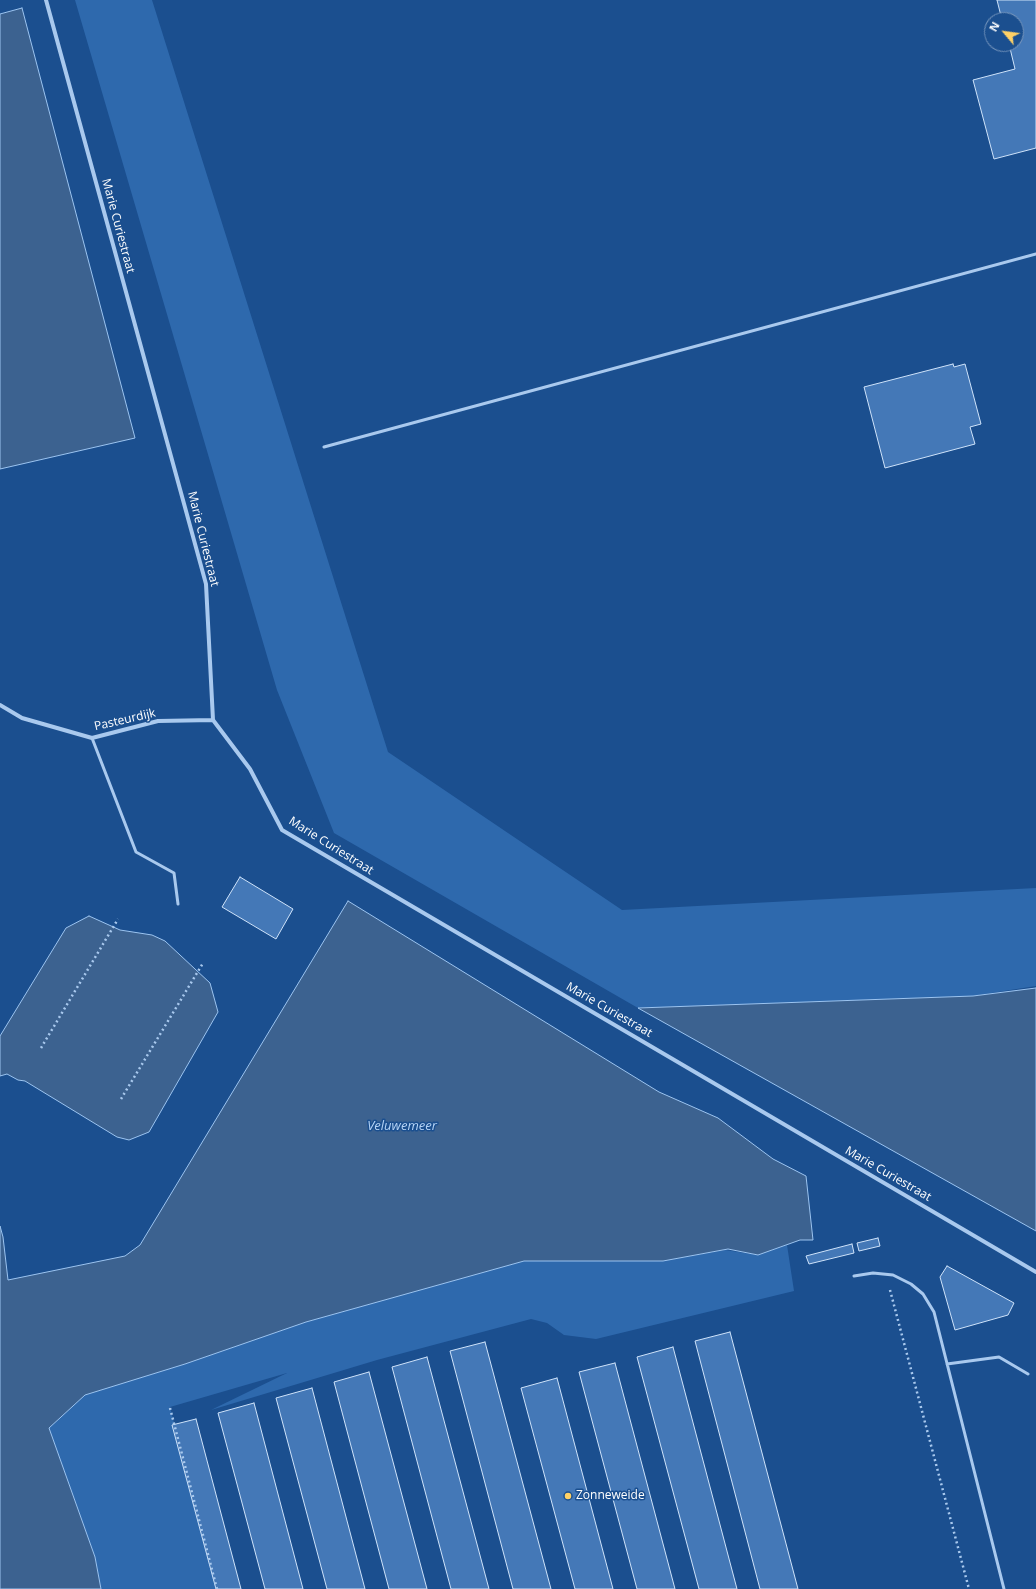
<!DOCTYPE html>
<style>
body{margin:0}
#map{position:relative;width:1036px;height:1589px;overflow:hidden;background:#1b4f8f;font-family:"Open Sans",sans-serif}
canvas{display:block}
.north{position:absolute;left:984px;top:12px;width:40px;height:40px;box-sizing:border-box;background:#1b4f8f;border:1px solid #7695bc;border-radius:50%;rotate:299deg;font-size:11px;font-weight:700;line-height:16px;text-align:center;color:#fff}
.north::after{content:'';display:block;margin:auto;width:14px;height:18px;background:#ffd166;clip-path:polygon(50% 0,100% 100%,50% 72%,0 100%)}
</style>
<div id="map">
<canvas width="1036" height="1589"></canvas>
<div class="north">N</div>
</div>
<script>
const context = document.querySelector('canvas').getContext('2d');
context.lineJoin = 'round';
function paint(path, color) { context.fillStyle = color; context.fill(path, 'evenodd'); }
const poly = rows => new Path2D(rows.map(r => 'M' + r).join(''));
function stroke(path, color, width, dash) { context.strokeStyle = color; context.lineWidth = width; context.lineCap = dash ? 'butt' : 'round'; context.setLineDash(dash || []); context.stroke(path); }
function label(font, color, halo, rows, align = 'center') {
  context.font = font + ' "Open Sans",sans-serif'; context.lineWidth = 3; context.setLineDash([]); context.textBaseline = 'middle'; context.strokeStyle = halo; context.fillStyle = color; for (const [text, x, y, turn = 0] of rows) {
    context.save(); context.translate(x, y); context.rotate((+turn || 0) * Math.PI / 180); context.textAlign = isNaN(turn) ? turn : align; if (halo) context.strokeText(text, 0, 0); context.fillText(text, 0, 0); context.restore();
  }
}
paint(poly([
 [75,0,152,0,388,752,622,910,1036,888,1036,986,972,996,638,1008,334,833,277,690],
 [787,1245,794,1291,596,1339,564,1335,547,1323,531,1319,377,1360,211,1410,287,1373,170,1407,216,1589,101,1589,95,1557,49,1428,85,1395,185,1364,306,1322,524,1261,663,1261,725,1250,758,1255]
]), '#2e69ad');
const water = poly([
 [22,8,135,438,0,469,0,14,22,8],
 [348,901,659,1092,718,1118,773,1159,806,1176,813,1240,800,1240,758,1255,728,1249,663,1261,524,1261,306,1322,185,1364,85,1395,49,1428,95,1557,101,1589,0,1589,0,1226,3,1237,8,1280,125,1256,140,1245,348,901],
 [89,916,120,930,152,935,165,941,210,983,218,1012,149,1132,129,1140,117,1137,25,1081,18,1080,7,1074,0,1076,0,1036,66,928,89,916],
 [1036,988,1036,1231,638,1008,973,996,1036,988]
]);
paint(water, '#3c6290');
stroke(water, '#9cc4f0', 1);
const building = poly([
 [997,0,1036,0,1036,148,994,159,973,80,1015,69,1009,44,1016,44,1016,20,1002,20,997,0],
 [953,364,954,367,965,364,981,424,970,427,975,444,885,468,864,387,953,364],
 [240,877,293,909,276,939,222,907,240,877],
 [878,1238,880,1246,859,1251,857,1243,878,1238],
 [852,1244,854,1253,809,1264,806,1256,852,1244],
 [947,1266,1014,1303,1008,1315,955,1330,940,1277,947,1266],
 [730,1332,798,1589,760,1589,695,1341,730,1332],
 [485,1342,551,1589,513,1589,450,1351,485,1342],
 [673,1347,737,1589,699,1589,637,1357,673,1347],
 [427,1357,489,1589,451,1589,392,1367,427,1357],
 [615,1363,675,1589,637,1589,579,1372,615,1363],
 [369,1372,427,1589,389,1589,334,1382,369,1372],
 [557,1378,613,1589,575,1589,521,1388,557,1378],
 [312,1388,365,1589,327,1589,276,1398,312,1388],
 [254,1403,303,1589,265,1589,218,1413,254,1403],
 [196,1419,241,1589,216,1589,172,1425,196,1419]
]);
paint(building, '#4478b7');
stroke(building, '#cfe3fa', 1);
stroke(poly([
 [41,1048,118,919],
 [121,1099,203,963],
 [890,1290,969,1589],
 [170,1408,217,1589]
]), '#a9c9ee', 2.5, [2, 3]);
stroke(poly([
 [324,447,1036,254],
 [92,738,136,852,174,873,178,904],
 [854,1276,873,1273,893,1275,911,1284,923,1294,934,1312,1004,1589],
 [947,1364,999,1357,1028,1374]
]), '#a9c9ee', 3);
stroke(poly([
 [46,0,206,584,213,720,250,769,282,830,1036,1272],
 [0,705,22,718,92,738,158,721,213,720]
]), '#a9c9ee', 4);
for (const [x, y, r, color] of [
 [568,1496,4,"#ffd166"]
]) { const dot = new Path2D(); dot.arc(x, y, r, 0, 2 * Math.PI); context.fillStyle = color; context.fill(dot); stroke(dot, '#1b4f8f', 1.5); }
label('12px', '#fff', '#1b4f8f', [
 ["Marie Curiestraat",118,226,75],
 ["Marie Curiestraat",203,539,76],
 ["Pasteurdijk",125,720,-13],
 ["Marie Curiestraat",331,846,32],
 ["Marie Curiestraat",609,1010,30],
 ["Marie Curiestraat",888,1174,30]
]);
label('12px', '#fff', '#1b4f8f', [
 ["Zonneweide",576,1496]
], 'left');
label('italic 13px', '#b5d3f5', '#1b4f8f', [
 ["Veluwemeer",402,1126]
]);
</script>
